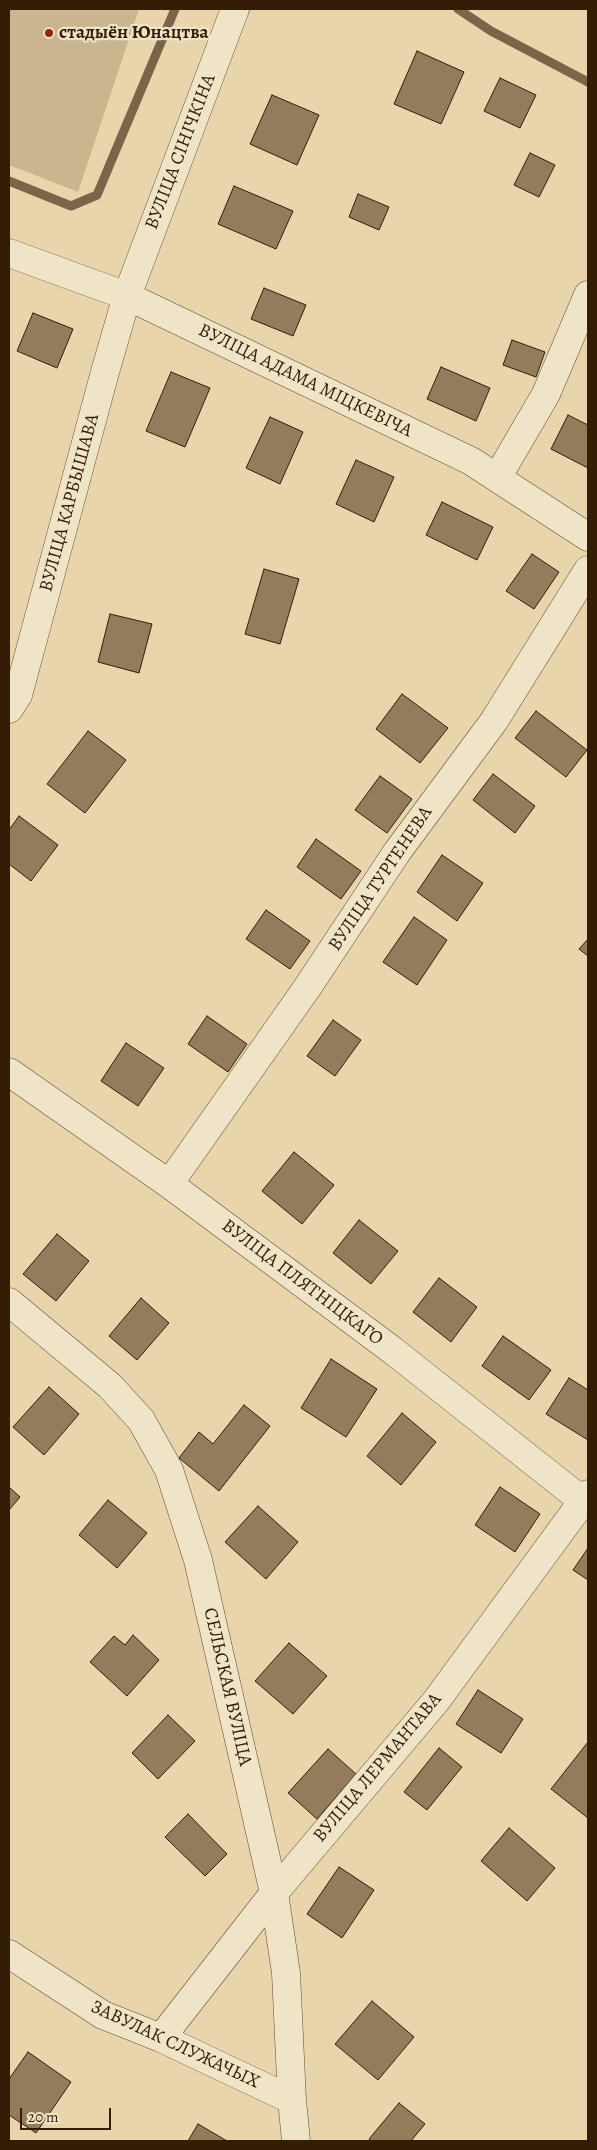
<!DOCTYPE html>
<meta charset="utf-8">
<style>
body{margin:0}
#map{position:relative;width:597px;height:2150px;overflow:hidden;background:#e8d5ab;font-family:Alegreya,serif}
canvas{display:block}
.frame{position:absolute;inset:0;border:10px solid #341c07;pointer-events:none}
.scale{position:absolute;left:20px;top:2108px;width:91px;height:22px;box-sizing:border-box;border:2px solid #341c07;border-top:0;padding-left:6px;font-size:15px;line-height:18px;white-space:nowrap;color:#341c07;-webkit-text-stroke:4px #f0e4c8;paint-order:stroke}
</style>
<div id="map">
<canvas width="597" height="2150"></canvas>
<div class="frame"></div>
<div class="scale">20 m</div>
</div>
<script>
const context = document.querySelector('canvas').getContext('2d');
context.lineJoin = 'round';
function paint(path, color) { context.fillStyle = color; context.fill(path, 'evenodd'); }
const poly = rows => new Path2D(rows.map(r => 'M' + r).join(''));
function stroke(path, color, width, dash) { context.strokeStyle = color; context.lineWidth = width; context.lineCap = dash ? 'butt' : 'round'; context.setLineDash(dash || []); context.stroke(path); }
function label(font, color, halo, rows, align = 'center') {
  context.font = font + ' Alegreya,serif'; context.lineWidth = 4.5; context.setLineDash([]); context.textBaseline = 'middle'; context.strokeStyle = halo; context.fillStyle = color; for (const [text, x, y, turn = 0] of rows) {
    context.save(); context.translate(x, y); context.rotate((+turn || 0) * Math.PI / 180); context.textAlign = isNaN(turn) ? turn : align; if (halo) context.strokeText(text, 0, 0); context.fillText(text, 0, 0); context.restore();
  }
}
paint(poly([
 [9,9,139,9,78,192,9,165]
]), '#c9b68f');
stroke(poly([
 [458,9,491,31,588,82],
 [9,181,71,206,97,195,175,9]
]), '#7b6548', 9);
const building = poly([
 [417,51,464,72,441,124,394,104,417,51],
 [500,78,536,95,520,128,484,111,500,78],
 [272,95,319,115,297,165,250,144,272,95],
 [530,153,555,165,539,197,514,185,530,153],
 [234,186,293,211,276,249,218,224,234,186],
 [358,194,389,207,379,230,349,217,358,194],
 [264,288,306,305,293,336,251,319,264,288],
 [33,313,73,329,57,368,17,351,33,313],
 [512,340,545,352,536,377,503,365,512,340],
 [441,367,490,388,476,421,427,399,441,367],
 [171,372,210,388,185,447,146,431,171,372],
 [568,415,588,425,588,468,551,449,568,415],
 [270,417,303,432,280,484,246,468,270,417],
 [356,460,394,477,374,522,336,504,356,460],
 [442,502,493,527,477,560,426,535,442,502],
 [532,554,559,572,534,609,506,591,532,554],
 [264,569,299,579,280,644,245,634,264,569],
 [110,614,152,624,139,673,98,662,110,614],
 [402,694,448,728,420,763,376,729,402,694],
 [536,711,587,750,566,777,515,738,536,711],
 [88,731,126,760,85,813,47,784,88,731],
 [493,774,535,806,515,833,473,800,493,774],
 [380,776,412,799,387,833,355,810,380,776],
 [19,816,58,845,31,881,9,864,9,830,19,816],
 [316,839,361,871,341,899,297,867,316,839],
 [442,855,483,883,457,921,417,892,442,855],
 [266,910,310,941,290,969,246,939,266,910],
 [414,917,447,940,417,985,383,962,414,917],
 [588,939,588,956,579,949,588,939],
 [207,1016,247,1044,228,1072,188,1044,207,1016],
 [333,1020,361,1040,335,1076,307,1056,333,1020],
 [126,1043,164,1068,138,1106,101,1081,126,1043],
 [294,1152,334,1185,302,1224,262,1191,294,1152],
 [359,1220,398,1251,371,1284,333,1253,359,1220],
 [57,1234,89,1261,56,1301,23,1274,57,1234],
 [439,1278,477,1307,451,1342,413,1312,439,1278],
 [141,1298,169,1323,137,1360,109,1336,141,1298],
 [503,1336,551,1370,529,1400,482,1366,503,1336],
 [331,1359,377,1389,346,1437,301,1408,331,1359],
 [569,1378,588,1390,588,1440,546,1414,569,1378],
 [49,1387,79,1414,44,1455,13,1427,49,1387],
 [244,1405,270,1426,219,1491,179,1458,199,1432,213,1444,244,1405],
 [402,1413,436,1442,401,1485,367,1456,402,1413],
 [9,1487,20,1497,9,1510,9,1487],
 [500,1487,540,1514,515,1552,475,1525,500,1487],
 [108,1500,147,1533,117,1568,79,1535,108,1500],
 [258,1506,298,1542,266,1579,225,1542,258,1506],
 [588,1548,588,1580,573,1570,588,1548],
 [133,1635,159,1660,127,1696,90,1662,114,1636,125,1645,133,1635],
 [289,1643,327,1676,293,1714,255,1681,289,1643],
 [478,1690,523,1719,501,1753,456,1724,478,1690],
 [168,1715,195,1741,158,1779,132,1753,168,1715],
 [588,1742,588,1818,551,1789,588,1742],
 [439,1748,462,1767,427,1810,404,1792,439,1748],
 [328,1749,356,1774,317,1819,288,1793,328,1749],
 [188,1814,227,1854,205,1876,165,1837,188,1814],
 [509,1828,555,1868,527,1901,481,1861,509,1828],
 [339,1867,374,1890,342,1938,307,1914,339,1867],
 [372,2001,414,2037,378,2080,335,2044,372,2001],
 [28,2052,71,2082,36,2133,9,2115,9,2079,28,2052],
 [399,2103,425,2124,411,2141,372,2141,369,2139,399,2103],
 [198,2124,227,2141,188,2141,198,2124]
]);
paint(building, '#927c5c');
stroke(building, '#341c07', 1);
const minor = poly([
 [9,253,127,296,471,461,588,537],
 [497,478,546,394,588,295],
 [9,709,18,695,105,372,127,296,235,9],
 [9,1072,169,1184,392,1350,588,1505],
 [169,1184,307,988,397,852,494,721,588,570],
 [9,1302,110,1386,141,1420,169,1470,198,1560,274,1893,286,1973,292,2100,296,2141],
 [9,1954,103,2015,161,2038,292,2100],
 [161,2038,274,1893,436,1701,588,1494]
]);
stroke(minor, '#614a30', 29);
stroke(minor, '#f0e4c8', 28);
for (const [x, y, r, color] of [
 [49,33,5,"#8f2418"]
]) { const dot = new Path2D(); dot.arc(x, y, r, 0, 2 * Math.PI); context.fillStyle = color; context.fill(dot); stroke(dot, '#f0e4c8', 2); }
label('bold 19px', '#341c07', '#f0e4c8', [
 ["стадыён Юнацтва",59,33]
], 'left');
label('19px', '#341c07', '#f0e4c8', [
 ["ВУЛІЦА СІНІЧКІНА",181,152,-69],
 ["ВУЛІЦА АДАМА МІЦКЕВІЧА",305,381,26],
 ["ВУЛІЦА КАРБЫШАВА",70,503,-75],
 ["ВУЛІЦА ТУРГЕНЕВА",381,879,-56],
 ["ВУЛІЦА ПЛЯТНІЦКАГО",302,1283,37],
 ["СЕЛЬСКАЯ ВУЛІЦА",227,1687,77],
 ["ВУЛІЦА ЛЕРМАНТАВА",378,1768,-50],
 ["ЗАВУЛАК СЛУЖАЧЫХ",175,2045,25]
]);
</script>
